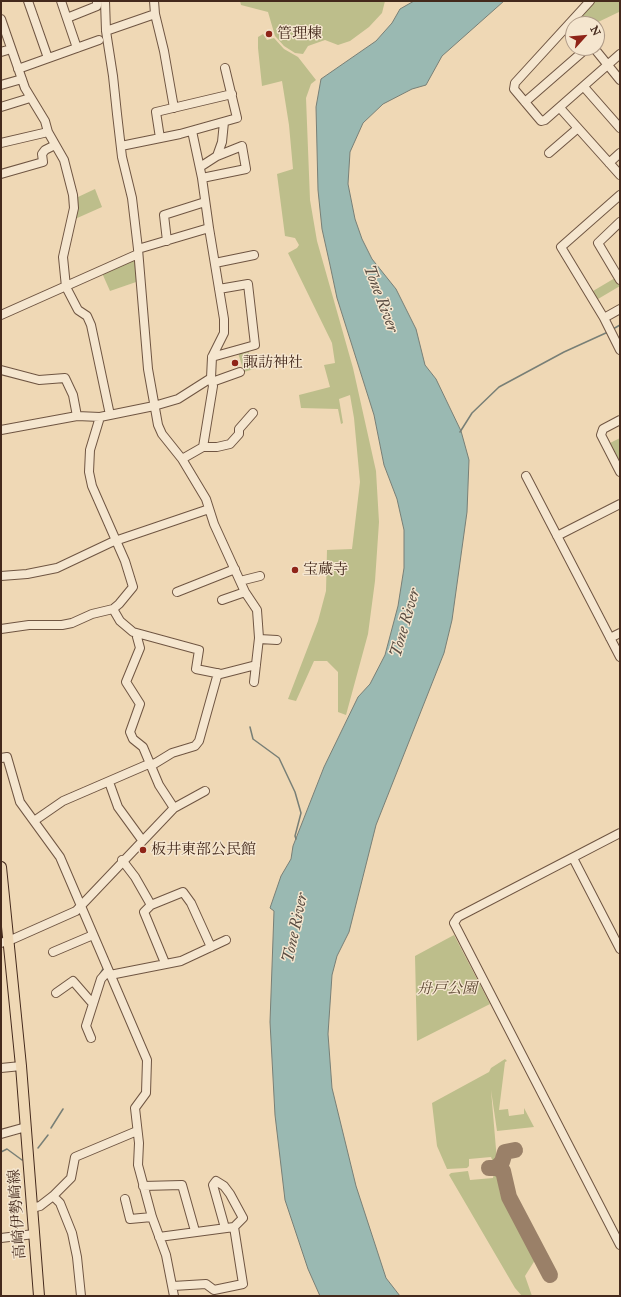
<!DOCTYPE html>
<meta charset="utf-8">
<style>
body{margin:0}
#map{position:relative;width:621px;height:1297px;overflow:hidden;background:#efd8b5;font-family:"IM FELL Great Primer",serif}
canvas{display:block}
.frame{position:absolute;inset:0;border:2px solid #44291c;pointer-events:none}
.north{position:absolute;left:565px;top:16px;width:40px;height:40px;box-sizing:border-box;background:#f5e6cf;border:1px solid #ae9a87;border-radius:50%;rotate:63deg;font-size:11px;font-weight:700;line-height:16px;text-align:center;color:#44291c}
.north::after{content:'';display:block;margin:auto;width:14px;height:18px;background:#8f2418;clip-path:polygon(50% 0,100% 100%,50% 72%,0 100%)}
</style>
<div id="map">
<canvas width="621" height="1297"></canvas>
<div class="frame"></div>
<div class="north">N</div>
</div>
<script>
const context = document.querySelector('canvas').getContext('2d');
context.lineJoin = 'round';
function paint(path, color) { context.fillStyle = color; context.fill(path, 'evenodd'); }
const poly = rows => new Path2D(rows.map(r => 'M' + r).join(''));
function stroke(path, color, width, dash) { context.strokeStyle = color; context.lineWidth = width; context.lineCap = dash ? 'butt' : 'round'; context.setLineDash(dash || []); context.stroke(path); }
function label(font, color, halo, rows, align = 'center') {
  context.font = font + ' "IM FELL Great Primer","Noto Serif JP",serif'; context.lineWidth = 3; context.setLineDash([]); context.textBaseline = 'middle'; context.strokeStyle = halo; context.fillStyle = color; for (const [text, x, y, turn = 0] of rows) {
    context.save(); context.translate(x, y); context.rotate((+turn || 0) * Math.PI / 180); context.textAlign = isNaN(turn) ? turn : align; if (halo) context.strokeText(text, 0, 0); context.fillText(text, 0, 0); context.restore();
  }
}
paint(poly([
 [240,1,385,1,382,13,369,27,350,41,338,45,325,40,308,46,303,54,295,53,284,46,275,36,268,12,241,5],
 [594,1,620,1,619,12,594,24,582,24,580,18],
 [263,34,267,40,274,38,284,49,298,57,316,80,311,84,306,98,310,200,317,241,353,368,376,471,379,522,375,581,368,634,346,715,338,712,338,672,327,661,314,661,296,701,288,699,318,621,326,591,327,550,352,549,360,482,354,418,350,395,339,399,343,423,341,424,338,409,301,408,299,395,330,387,324,365,335,363,332,343,288,253,297,248,299,245,295,238,285,236,277,174,293,169,289,125,282,81,262,86,258,48,258,37],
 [95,189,102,207,75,219,78,197],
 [134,258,139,281,110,291,102,273],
 [615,278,620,286,598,299,593,291],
 [248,350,254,369,244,372,238,353],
 [620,438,620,462,610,443],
 [454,935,490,1004,417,1041,415,956],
 [505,1059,507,1061,505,1062,499,1110,508,1109,509,1116,524,1114,524,1108,534,1127,497,1131,491,1090,497,1161,493,1162,491,1157,469,1159,469,1166,467,1168,447,1169,437,1146,432,1103,489,1072,491,1068],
 [468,1171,470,1180,493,1178,494,1173,498,1174,500,1193,535,1260,525,1276,532,1296,522,1296,515,1288,449,1175,451,1173]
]), '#bdbe8b');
const water = poly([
 [414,1,504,1,442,56,426,85,412,89,383,104,363,123,350,152,348,184,355,219,362,239,372,259,396,289,416,329,425,365,436,379,461,431,469,460,467,512,452,620,444,653,376,825,349,932,337,956,332,975,328,1034,332,1088,356,1186,386,1278,400,1296,320,1296,308,1269,285,1200,275,1115,270,1022,274,911,270,908,281,876,291,859,293,846,324,767,358,697,370,684,385,655,398,606,404,568,404,530,397,499,384,465,374,415,337,298,330,265,322,229,318,190,316,107,321,79,376,41,392,23,400,9,414,1]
]);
paint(water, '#9ab9b2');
stroke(water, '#787f76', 1);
stroke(poly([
 [613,329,620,325],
 [460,432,472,413,499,387,564,352,608,332],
 [250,727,253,739,279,758,295,792,301,813,295,836,296,839],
 [100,974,103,969],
 [51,1128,63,1109],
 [38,1148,48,1135],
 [1,1152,7,1149,22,1160]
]), '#787f76', 1.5);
stroke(poly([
 [489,1168,496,1168,503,1171,509,1197,550,1275],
 [496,1168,502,1162,505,1152,515,1150]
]), '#9a8068', 16);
const minor = poly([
 [28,1,48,58],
 [61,1,77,48],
 [105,1,106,31,113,76,117,114,122,157,132,198,138,249,148,369,158,425,162,434,182,459,206,499,214,524,245,592,257,610,259,638,254,682],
 [590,1,515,83,514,89,541,121,545,120,620,54],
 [155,14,164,51,174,108],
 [67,18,97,6,97,1],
 [1,19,25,88,45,121,48,132,64,160,73,195,74,208,63,257,66,287,78,310,87,316,91,325,110,415],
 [106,31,155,14,154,1],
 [594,48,620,80],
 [1,52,11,49],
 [18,69,99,40],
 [1,85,22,79],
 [584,87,620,128],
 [525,102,587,48],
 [1,107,30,98],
 [560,108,620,175],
 [192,131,202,178,209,228],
 [160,138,156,112,232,94],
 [1,143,48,132],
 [121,146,180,134,237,118,225,68],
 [549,153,578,128],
 [217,156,222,142,224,122],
 [609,163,620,153],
 [200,167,217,156,242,146,246,169,202,178],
 [1,174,43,162,42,154,45,150,55,145],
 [620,195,561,247,604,318,620,350],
 [620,222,598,243,620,280],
 [167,241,164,215,205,202],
 [215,263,254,255],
 [1,315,138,254],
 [604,318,620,309],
 [212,357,255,345,248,284,219,289],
 [1,370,39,380,65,378,73,395,77,416],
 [212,382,240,372],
 [620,420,603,429,601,435,620,472],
 [1,430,77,416,100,417,154,406,178,399,211,378,212,357,224,333,224,319,209,228,138,249],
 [203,447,213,386,211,378],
 [182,459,203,447,217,447,230,444,239,434,239,429,253,413],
 [526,476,620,657],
 [557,536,620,504],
 [1,576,27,574,57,568,112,542,209,509],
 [240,581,260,576],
 [177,592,235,569],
 [222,600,245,592],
 [113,609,120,621,133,632,199,650,196,669,221,674,256,665],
 [1,629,29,625,62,625,72,623,92,614,113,609,119,604,133,587,125,561,92,486,89,472,90,450,100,417],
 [139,634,137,637,140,648,126,682,140,704,130,732,133,739,143,747,159,785,174,808],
 [610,638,620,633],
 [259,639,277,640],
 [1,758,7,757,20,802,60,857,147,1060,146,1093,135,1108,139,1143,138,1165,152,1217,166,1255,174,1296],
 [109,782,118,807,142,840],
 [34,821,63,801,151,763,154,764,172,753,195,746,199,741,218,673],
 [620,833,458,917,454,923,620,1245],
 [573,858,620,949],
 [122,860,135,877,151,905],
 [1,943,13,939,76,911,174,808,205,791],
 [53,952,93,935],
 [165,963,144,912,151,905,183,892,191,903,211,947],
 [110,975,181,961,226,940],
 [56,993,73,981,93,1004],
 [91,1038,86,1026,101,979,108,971],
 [1,1068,21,1066],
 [1,1134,26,1127],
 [143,1186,182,1185,195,1231],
 [53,1196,60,1203,72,1233,77,1257,81,1296],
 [125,1199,130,1219,152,1217],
 [32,1208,40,1206,53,1196,71,1178,75,1157,137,1131],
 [225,1228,213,1185,216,1181,224,1186,230,1194,243,1218,234,1227],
 [159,1237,234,1227,243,1284,214,1290,206,1284,173,1286],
 [1,1238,34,1234]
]);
const major = poly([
 [1,867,21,1066,39,1296]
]);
stroke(minor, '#6f5542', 10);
stroke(major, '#44291c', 12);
stroke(minor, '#f5e6cf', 8);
stroke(major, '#efd8b5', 10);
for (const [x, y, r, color] of [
 [269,34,4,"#8f2418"],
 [235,363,4,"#8f2418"],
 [295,570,4,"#8f2418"],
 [143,850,4,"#8f2418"]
]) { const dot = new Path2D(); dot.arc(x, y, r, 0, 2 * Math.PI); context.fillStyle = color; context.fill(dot); stroke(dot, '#f5e6cf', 1.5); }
label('15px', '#44291c', '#f5e6cf', [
 ["管理棟",277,34],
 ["諏訪神社",243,363],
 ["宝蔵寺",303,570],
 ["板井東部公民館",151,850]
], 'left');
label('italic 15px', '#5c4732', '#f5e6cf', [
 ["舟戸公園",447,989]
]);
label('15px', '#44291c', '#f5e6cf', [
 ["高崎伊勢崎線",18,1214,-94]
]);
label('italic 16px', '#5a4d42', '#f5e6cf', [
 ["Tone River",380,299,69],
 ["Tone River",406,623,-74],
 ["Tone River",296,928,-78]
]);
</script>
